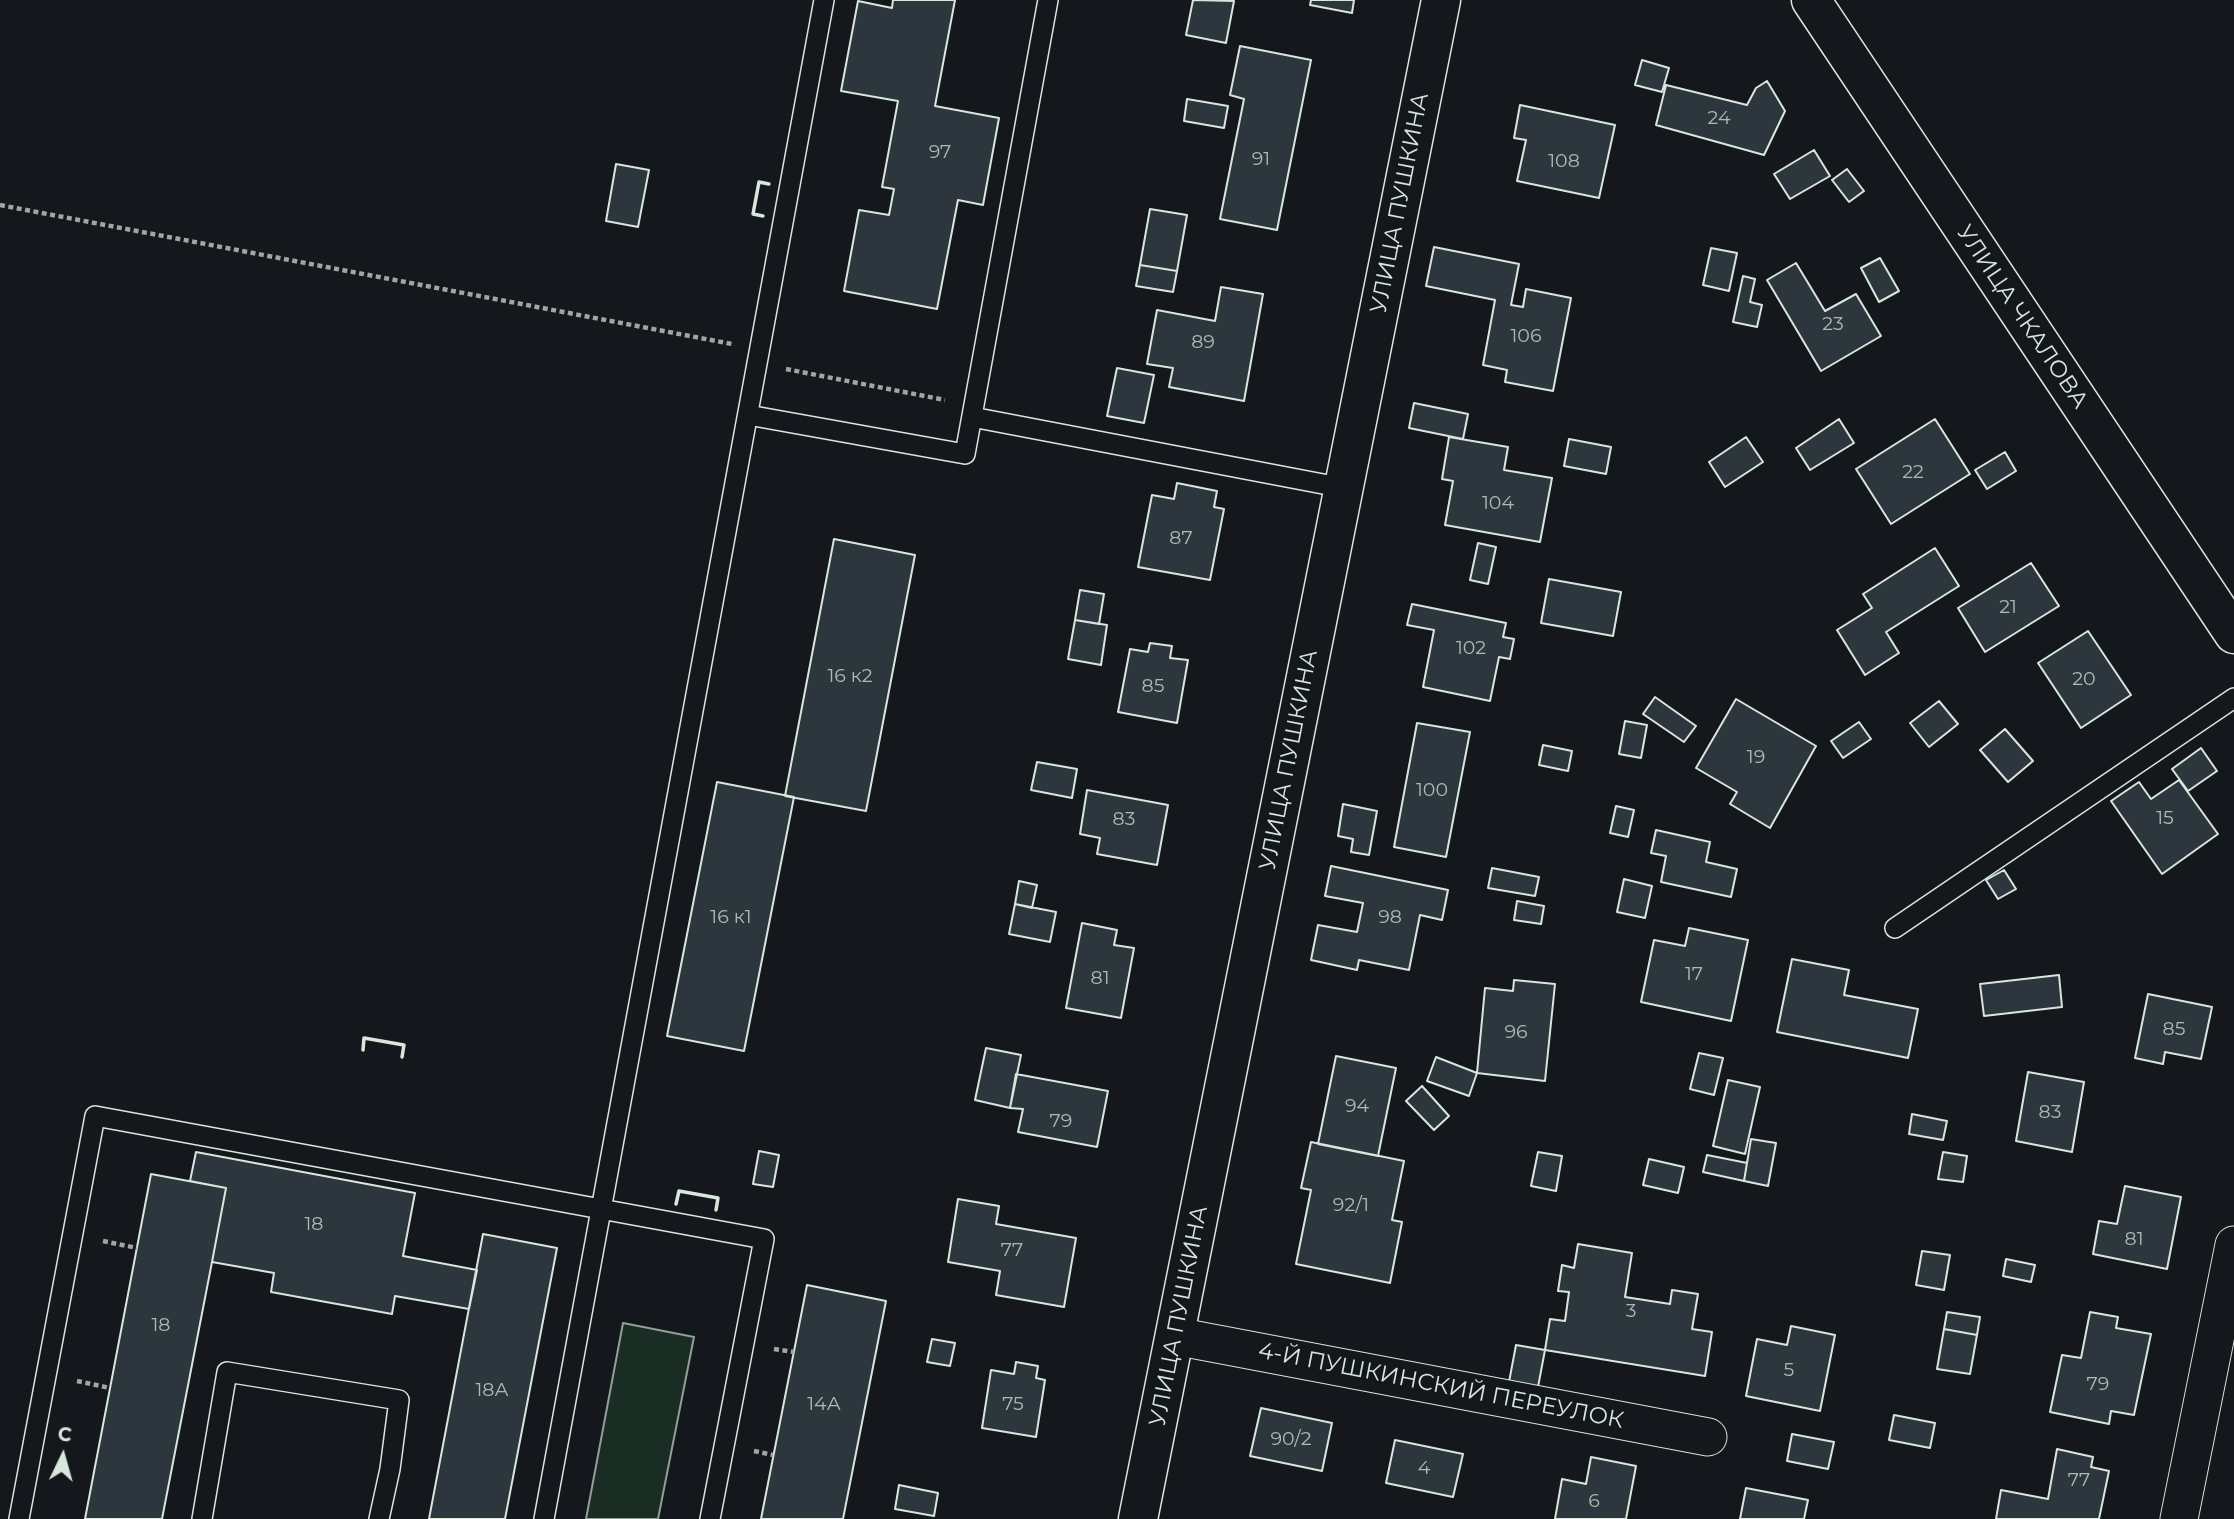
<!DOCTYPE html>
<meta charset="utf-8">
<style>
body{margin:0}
#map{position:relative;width:2234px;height:1519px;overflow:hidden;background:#14181c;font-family:Montserrat,sans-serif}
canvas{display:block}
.north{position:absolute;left:28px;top:1421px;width:70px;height:70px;-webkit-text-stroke:5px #14181c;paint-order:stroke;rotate:5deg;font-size:19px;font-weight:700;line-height:28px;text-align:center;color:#d8e6dc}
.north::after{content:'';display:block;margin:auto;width:24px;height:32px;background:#d8e6dc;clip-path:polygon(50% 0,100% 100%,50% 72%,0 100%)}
</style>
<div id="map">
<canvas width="2234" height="1519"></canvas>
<div class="north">С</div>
</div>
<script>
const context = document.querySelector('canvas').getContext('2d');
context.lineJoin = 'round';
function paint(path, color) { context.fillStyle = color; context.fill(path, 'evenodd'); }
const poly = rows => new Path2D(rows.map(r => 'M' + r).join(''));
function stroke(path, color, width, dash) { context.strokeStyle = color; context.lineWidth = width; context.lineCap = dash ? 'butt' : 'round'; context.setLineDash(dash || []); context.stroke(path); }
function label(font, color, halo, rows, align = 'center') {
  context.font = font + ' Montserrat,sans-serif'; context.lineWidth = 5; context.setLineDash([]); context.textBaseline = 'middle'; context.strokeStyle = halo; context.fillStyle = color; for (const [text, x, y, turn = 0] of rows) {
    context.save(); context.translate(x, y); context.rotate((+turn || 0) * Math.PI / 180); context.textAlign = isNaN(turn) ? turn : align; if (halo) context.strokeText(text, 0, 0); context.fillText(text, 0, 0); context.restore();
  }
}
const green = poly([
 [623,1323,694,1337,658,1519,586,1519,623,1323]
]);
paint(green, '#1a2d24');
stroke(green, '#939e99', 2);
const building = poly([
 [893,0,955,0,935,106,999,118,983,205,958,200,937,309,844,291,859,210,889,215,894,189,882,187,898,101,841,91,858,1,892,8,893,0],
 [1193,0,1234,1,1226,43,1186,35,1193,0],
 [1311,0,1354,0,1352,13,1310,5,1311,0],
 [1240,46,1311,60,1277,230,1220,219,1244,99,1230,95,1240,46],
 [1642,60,1669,68,1662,92,1635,85,1642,60],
 [1767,81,1785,111,1764,155,1656,125,1666,85,1747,105,1756,88,1767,81],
 [1187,99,1228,106,1224,128,1184,121,1187,99],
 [1520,105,1615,125,1599,198,1517,181,1526,140,1514,138,1520,105],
 [1814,150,1830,176,1790,199,1774,174,1814,150],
 [616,164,649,170,638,227,606,221,616,164],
 [1847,169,1864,191,1849,202,1832,180,1847,169],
 [1150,209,1187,215,1177,271,1140,265,1150,209],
 [1434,247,1519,264,1511,305,1523,307,1526,289,1571,298,1553,391,1505,382,1507,370,1483,365,1495,300,1426,286,1434,247],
 [1711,248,1737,253,1729,291,1703,285,1711,248],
 [1880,258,1899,291,1879,302,1861,268,1880,258],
 [1796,263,1825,311,1856,294,1881,336,1821,371,1767,280,1796,263],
 [1140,265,1177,271,1173,292,1136,286,1140,265],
 [1743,276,1755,279,1750,302,1762,305,1757,327,1733,322,1743,276],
 [1221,287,1263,294,1244,401,1169,387,1173,368,1147,364,1157,310,1215,321,1221,287],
 [1117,368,1154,375,1144,423,1107,416,1117,368],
 [1414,403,1468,414,1463,439,1409,428,1414,403],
 [1839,419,1854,443,1810,470,1796,448,1839,419],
 [1935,419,1970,474,1891,524,1856,469,1935,419],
 [1449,437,1508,447,1504,470,1552,478,1540,542,1445,525,1453,481,1442,479,1449,437],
 [1746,437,1763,462,1725,487,1709,462,1746,437],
 [1569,439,1611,447,1606,474,1564,466,1569,439],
 [2005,452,2016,471,1987,489,1975,470,2005,452],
 [1177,483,1217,491,1214,507,1224,509,1210,580,1138,567,1152,495,1174,499,1177,483],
 [834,539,915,555,866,811,785,796,834,539],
 [1478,543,1496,547,1488,584,1470,580,1478,543],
 [1935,548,1959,586,1886,632,1899,653,1865,675,1837,630,1872,608,1863,594,1935,548],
 [2031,563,2059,606,1985,652,1958,608,2031,563],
 [1549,579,1621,592,1613,636,1541,623,1549,579],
 [1080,590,1104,594,1099,624,1075,620,1080,590],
 [1412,604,1506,623,1503,637,1514,639,1510,659,1499,657,1490,701,1423,687,1434,630,1407,625,1412,604],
 [1075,620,1107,625,1101,665,1068,659,1075,620],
 [2088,631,2131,695,2081,728,2038,663,2088,631],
 [1150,643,1172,646,1170,658,1188,660,1177,723,1118,712,1130,649,1148,652,1150,643],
 [1655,697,1696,726,1684,742,1643,714,1655,697],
 [1736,699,1816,746,1770,828,1730,804,1737,792,1696,768,1736,699],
 [1939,701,1958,724,1929,747,1910,723,1939,701],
 [1625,721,1647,725,1641,758,1619,754,1625,721],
 [1859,722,1871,739,1843,758,1831,741,1859,722],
 [1417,723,1470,732,1446,857,1394,847,1417,723],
 [2005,729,2033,761,2008,782,1980,750,2005,729],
 [1543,745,1572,751,1568,771,1539,765,1543,745],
 [2201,748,2217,771,2188,791,2172,769,2201,748],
 [1037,762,1077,769,1072,798,1031,790,1037,762],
 [2179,780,2218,834,2162,874,2111,801,2139,782,2151,799,2179,780],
 [717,782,794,797,744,1051,667,1036,717,782],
 [1087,790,1168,805,1157,865,1097,854,1100,838,1080,834,1087,790],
 [1343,804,1377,811,1369,855,1351,852,1353,839,1338,836,1343,804],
 [1616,806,1634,810,1628,837,1610,833,1616,806],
 [1656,830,1710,842,1706,862,1737,869,1731,897,1661,882,1666,856,1651,853,1656,830],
 [1331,866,1448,890,1442,920,1420,915,1409,970,1359,960,1357,970,1311,960,1318,925,1357,932,1363,903,1325,896,1331,866],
 [1492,868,1539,877,1535,896,1488,888,1492,868],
 [2004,870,2016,889,1998,899,1986,880,2004,870],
 [1624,879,1652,886,1645,918,1617,912,1624,879],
 [1019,881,1037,885,1032,908,1015,904,1019,881],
 [1517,901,1544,906,1541,924,1514,920,1517,901],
 [1015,904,1056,912,1050,942,1009,934,1015,904],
 [1082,923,1117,930,1114,945,1134,948,1121,1018,1066,1008,1082,923],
 [1689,928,1748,940,1731,1021,1641,1002,1654,940,1685,946,1689,928],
 [1792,959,1849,970,1844,995,1918,1009,1908,1058,1777,1032,1792,959],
 [2059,975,2062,1007,1984,1016,1980,984,2059,975],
 [1514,980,1555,984,1545,1081,1477,1073,1485,988,1513,991,1514,980],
 [2148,994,2212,1007,2201,1059,2165,1052,2163,1064,2135,1058,2148,994],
 [986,1048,1021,1055,1010,1108,975,1100,986,1048],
 [1699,1053,1723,1058,1714,1095,1690,1089,1699,1053],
 [1336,1056,1396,1068,1378,1156,1318,1144,1336,1056],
 [1436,1057,1477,1073,1469,1096,1427,1081,1436,1057],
 [2028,1072,2084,1082,2072,1152,2016,1141,2028,1072],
 [1016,1074,1108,1091,1097,1147,1018,1132,1023,1109,1010,1108,1016,1074],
 [1728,1080,1760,1087,1745,1154,1713,1146,1728,1080],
 [1422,1086,1449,1116,1434,1130,1406,1101,1422,1086],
 [1912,1114,1947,1121,1943,1140,1909,1134,1912,1114],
 [1751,1139,1776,1143,1768,1186,1744,1181,1751,1139],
 [1311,1142,1404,1161,1392,1220,1402,1222,1390,1283,1296,1264,1311,1190,1301,1188,1311,1142],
 [759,1151,779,1155,773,1187,753,1184,759,1151],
 [196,1152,415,1193,403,1256,477,1270,469,1309,395,1296,392,1314,271,1292,274,1273,212,1262,226,1188,190,1181,196,1152],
 [1538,1152,1562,1156,1556,1191,1531,1186,1538,1152],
 [1943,1152,1967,1156,1963,1182,1938,1179,1943,1152],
 [1707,1155,1747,1163,1744,1181,1703,1172,1707,1155],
 [1649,1159,1684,1167,1678,1193,1643,1185,1649,1159],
 [151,1174,226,1188,212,1262,162,1519,85,1519,151,1174],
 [2125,1186,2181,1197,2167,1269,2093,1254,2099,1221,2117,1224,2125,1186],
 [958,1199,999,1206,996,1224,1076,1238,1064,1307,996,1295,1000,1271,948,1262,958,1199],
 [483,1234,557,1248,505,1519,429,1519,483,1234],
 [1578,1244,1632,1253,1625,1297,1670,1304,1672,1290,1698,1294,1692,1329,1712,1332,1705,1376,1545,1350,1550,1319,1565,1321,1569,1292,1558,1291,1562,1265,1574,1268,1578,1244],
 [1922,1251,1950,1255,1944,1290,1916,1285,1922,1251],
 [2006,1259,2035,1265,2031,1282,2003,1276,2006,1259],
 [807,1285,886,1301,843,1519,761,1519,807,1285],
 [1947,1312,1980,1317,1977,1335,1944,1329,1947,1312],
 [2090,1312,2118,1317,2116,1328,2151,1334,2134,1415,2111,1411,2109,1424,2050,1412,2062,1355,2081,1358,2090,1312],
 [1791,1326,1835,1335,1820,1411,1746,1396,1757,1339,1787,1345,1791,1326],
 [1944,1329,1977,1335,1970,1374,1937,1369,1944,1329],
 [932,1339,955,1343,950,1366,927,1362,932,1339],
 [1516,1345,1545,1350,1538,1387,1509,1382,1516,1345],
 [1016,1362,1038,1366,1036,1378,1045,1380,1036,1437,982,1428,991,1370,1014,1374,1016,1362],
 [1261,1408,1332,1423,1322,1471,1250,1456,1261,1408],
 [1894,1415,1935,1423,1930,1448,1889,1440,1894,1415],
 [1792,1434,1834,1442,1828,1469,1787,1461,1792,1434],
 [1395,1440,1463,1454,1453,1497,1386,1483,1395,1440],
 [2057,1449,2093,1457,2091,1467,2109,1471,2099,1519,1996,1519,2001,1490,2048,1499,2057,1449],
 [1591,1457,1636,1466,1626,1519,1555,1519,1562,1479,1586,1484,1591,1457],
 [899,1485,938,1493,934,1516,895,1509,899,1485],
 [1746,1488,1808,1500,1804,1519,1740,1519,1746,1488]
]);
paint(building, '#2c363c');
stroke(building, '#d8e6dc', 2);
const lane = poly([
 [748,415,965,454,1048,0],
 [972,417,1344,488],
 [1895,928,2234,698],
 [19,1519,95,1116,764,1239,710,1519],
 [202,1519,227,1372,399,1400,390,1469,379,1519],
 [544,1519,824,0]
]);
const street = poly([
 [1175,1336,1708,1437],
 [2179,1519,2234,1245]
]);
const secondary = poly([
 [1811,0,2234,634],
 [1138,1519,1441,0]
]);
stroke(lane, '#d8e6dc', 22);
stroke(street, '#d8e6dc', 39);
stroke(secondary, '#d8e6dc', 41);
stroke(poly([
 [0,205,732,344],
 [786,369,945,400],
 [103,1241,137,1248],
 [774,1349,794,1352],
 [77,1381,110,1388],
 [754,1451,773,1455]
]), '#9da8a2', 4.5, [5, 3.5]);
stroke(lane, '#14181c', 19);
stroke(street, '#14181c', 37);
stroke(secondary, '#14181c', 38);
stroke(poly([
 [763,216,753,214,759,182,769,184],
 [363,1050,364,1038,404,1045,402,1057],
 [676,1204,679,1191,718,1198,716,1210]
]), '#d8e6dc', 3.5);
label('19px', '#adbab4', null, [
 ["24",1719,118],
 ["97",940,152],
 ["91",1261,159],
 ["108",1564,161],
 ["23",1833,324],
 ["106",1526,336],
 ["89",1203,342],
 ["22",1913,472],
 ["104",1498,503],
 ["87",1181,538],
 ["21",2008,607],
 ["102",1471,648],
 ["16 к2",850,676],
 ["20",2084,679],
 ["85",1153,686],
 ["19",1756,757],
 ["100",1432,790],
 ["15",2165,818],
 ["83",1124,819],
 ["16 к1",731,917],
 ["98",1390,917],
 ["17",1694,974],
 ["81",1100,978],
 ["85",2174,1029],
 ["96",1516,1032],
 ["94",1357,1106],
 ["83",2050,1112],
 ["79",1061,1121],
 ["92/1",1351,1205],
 ["18",314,1224],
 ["81",2134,1239],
 ["77",1012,1250],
 ["3",1631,1311],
 ["18",161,1325],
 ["5",1789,1370],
 ["79",2098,1384],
 ["18А",492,1390],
 ["14А",824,1404],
 ["75",1013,1404],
 ["90/2",1291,1439],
 ["4",1424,1468],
 ["77",2079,1480],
 ["6",1594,1501]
]);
label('23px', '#d8e6dc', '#14181c', [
 ["УЛИЦА ПУШКИНА",1400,203,-79],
 ["УЛИЦА ЧКАЛОВА",2022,317,56],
 ["УЛИЦА ПУШКИНА",1289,760,-79],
 ["УЛИЦА ПУШКИНА",1179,1316,-79],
 ["4-Й ПУШКИНСКИЙ ПЕРЕУЛОК",1441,1386,11]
]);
</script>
